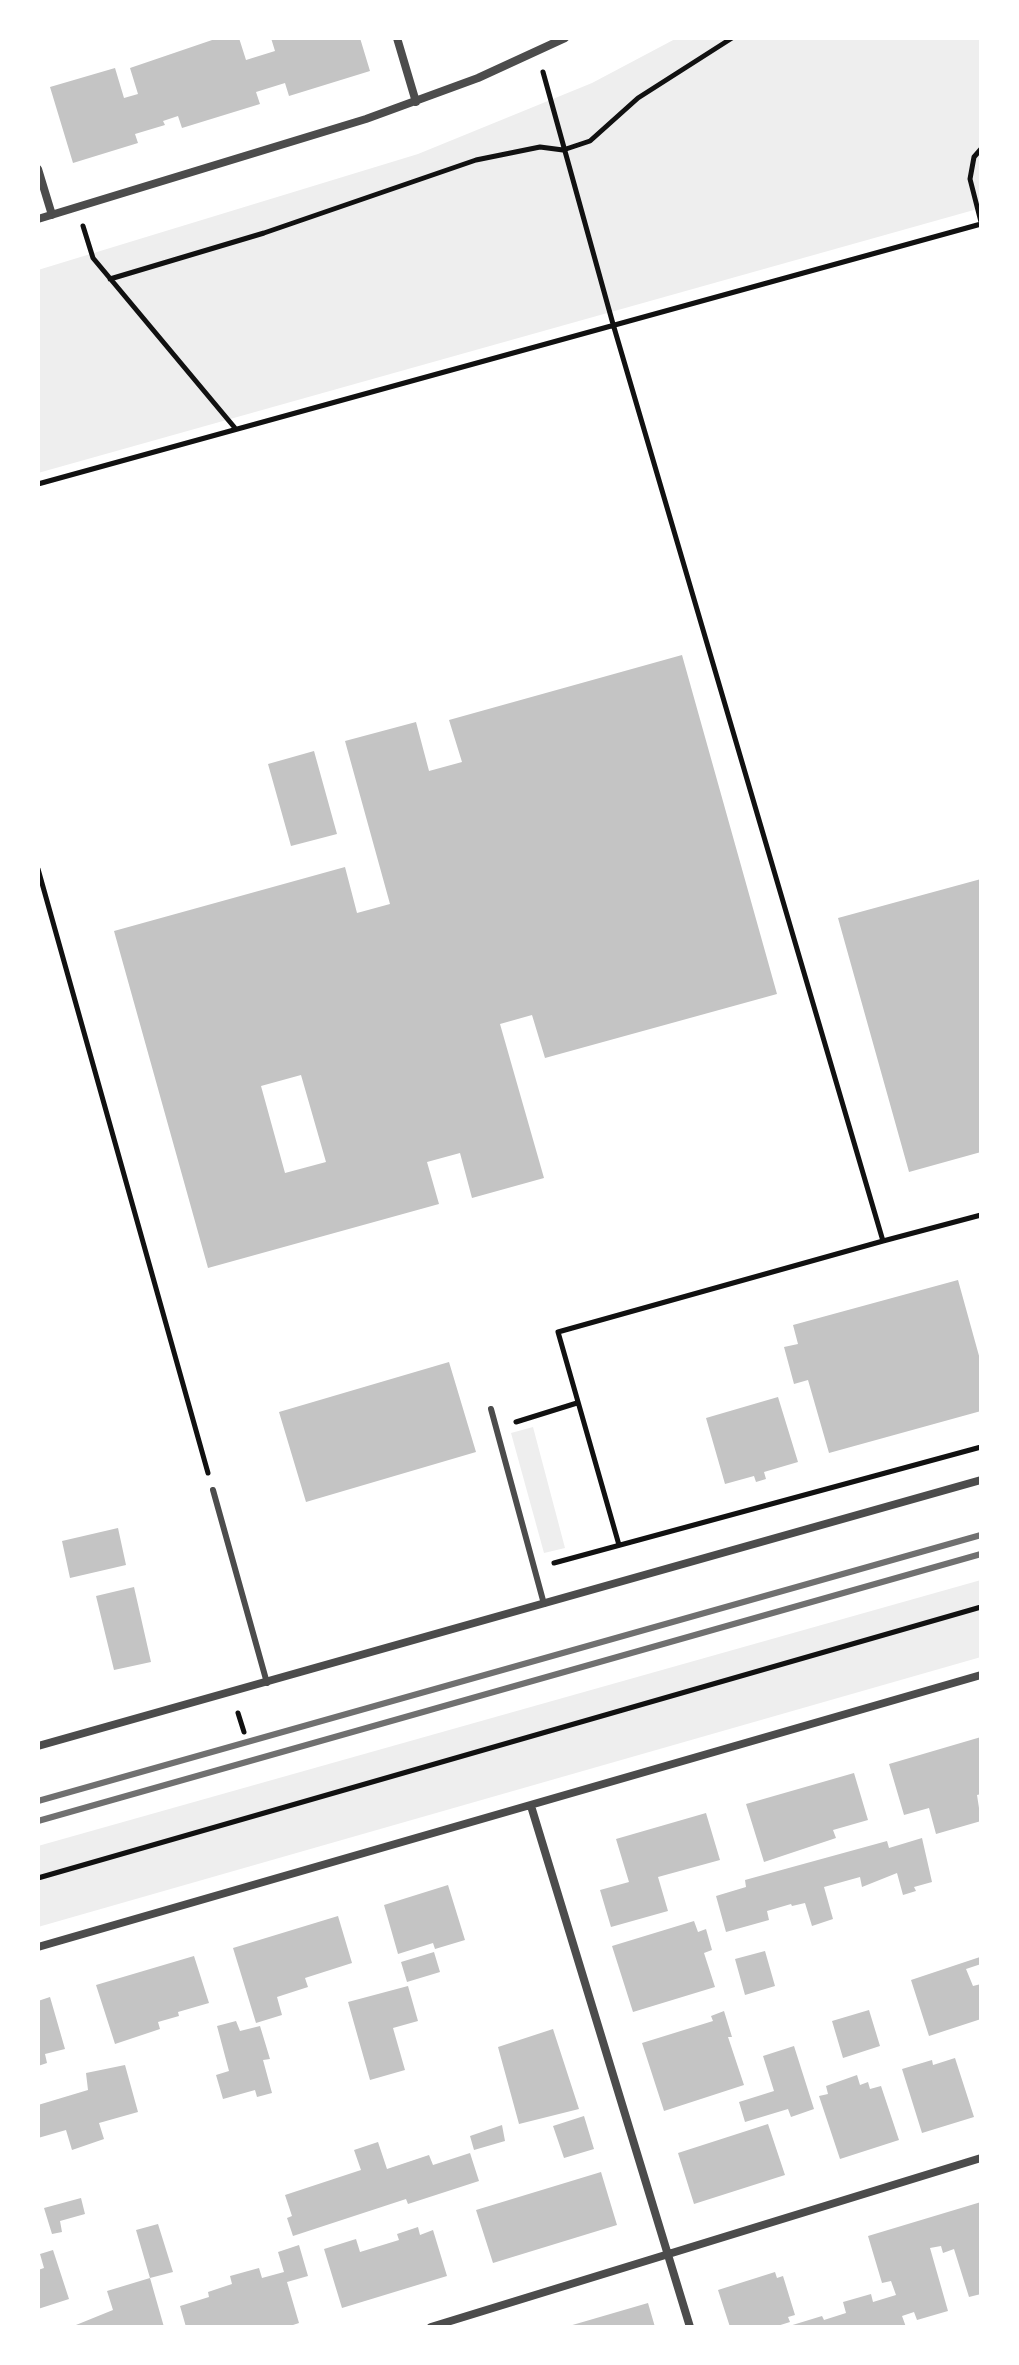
<!DOCTYPE html>
<style>
body{margin:0}
#map{position:relative;width:1019px;height:2365px;overflow:hidden;background:#fff;font-family:Commissioner,sans-serif}
canvas{display:block}
.frame{position:absolute;inset:0;border:40px solid #fff;pointer-events:none}
</style>
<div id="map">
<canvas width="1019" height="2365"></canvas>
<div class="frame"></div>
</div>
<script>
const context = document.querySelector('canvas').getContext('2d');
context.lineJoin = 'round';
function paint(path, color) { context.fillStyle = color; context.fill(path, 'evenodd'); }
const poly = rows => new Path2D(rows.map(r => 'M' + r).join(''));
function stroke(path, color, width, dash) { context.strokeStyle = color; context.lineWidth = width; context.lineCap = dash ? 'butt' : 'round'; context.setLineDash(dash || []); context.stroke(path); }
paint(poly([
 [677,38,981,38,981,208,38,473,38,270,418,154,592,83],
 [533,1427,565,1548,544,1553,511,1433],
 [981,1580,981,1657,38,1927,38,1846]
]), '#eee');
paint(poly([
 [218,38,239,38,246,60,275,51,271,38,360,38,370,71,289,96,285,83,256,92,260,104,182,128,178,116,163,121,165,125,135,134,138,143,73,163,50,87,115,68,124,98,138,94,130,68],
 [682,655,777,994,545,1058,532,1015,500,1024,544,1178,472,1198,460,1153,427,1162,439,1204,208,1268,114,931,345,867,357,913,390,904,345,741,416,722,429,771,462,762,449,720],
 [301,1075,326,1162,285,1173,261,1086],
 [314,751,337,834,291,846,268,764],
 [981,879,981,1152,909,1172,838,918],
 [958,1280,981,1363,981,1411,829,1453,808,1380,794,1384,784,1347,798,1344,793,1325],
 [449,1362,476,1452,306,1502,279,1412],
 [778,1397,798,1462,764,1472,766,1479,756,1482,754,1476,725,1484,706,1418],
 [118,1528,126,1565,70,1578,62,1541],
 [134,1587,151,1662,114,1670,96,1596],
 [981,1737,981,1794,977,1795,981,1821,936,1834,929,1808,904,1815,889,1764],
 [854,1773,868,1820,833,1830,836,1838,764,1862,746,1804],
 [706,1813,720,1860,658,1877,668,1911,611,1927,600,1890,629,1882,616,1839],
 [922,1838,932,1882,914,1887,916,1891,903,1895,897,1873,862,1887,860,1877,824,1887,833,1919,812,1926,805,1903,792,1906,791,1904,767,1911,769,1920,726,1932,716,1896,746,1887,745,1880,887,1841,889,1848],
 [448,1885,465,1940,435,1949,433,1943,398,1954,384,1905],
 [338,1916,352,1963,305,1978,308,1987,277,1997,282,2015,256,2023,233,1948],
 [694,1921,698,1932,706,1929,712,1950,704,1953,715,1987,633,2012,612,1946],
 [765,1951,775,1986,745,1995,735,1959],
 [434,1952,440,1972,407,1982,401,1962],
 [194,1956,209,2003,178,2012,179,2016,158,2022,160,2029,115,2044,96,1985],
 [980,1957,981,1964,966,1969,973,1986,981,1984,981,2019,929,2036,911,1980],
 [408,1986,418,2021,393,2028,405,2070,370,2080,348,2002],
 [50,1997,65,2049,45,2054,47,2063,38,2066,38,2001],
 [869,2010,880,2046,843,2058,832,2021],
 [724,2011,732,2037,728,2037,744,2085,664,2111,642,2043,713,2021,711,2016],
 [236,2021,240,2031,260,2026,270,2059,263,2060,272,2093,257,2097,255,2090,223,2099,216,2075,229,2071,217,2026],
 [553,2029,579,2109,519,2124,498,2047],
 [794,2046,814,2109,791,2117,788,2109,745,2122,739,2102,774,2091,763,2056],
 [955,2058,974,2117,922,2133,902,2069,932,2060,933,2065],
 [125,2065,138,2112,99,2123,104,2139,72,2150,66,2130,38,2138,38,2105,88,2090,86,2073],
 [857,2075,860,2085,868,2082,870,2089,881,2086,899,2140,840,2159,819,2096,828,2094,826,2086],
 [584,2116,594,2149,564,2158,553,2126],
 [768,2124,785,2175,694,2204,678,2153],
 [502,2125,505,2141,474,2150,470,2136],
 [378,2142,387,2169,429,2155,433,2165,470,2153,479,2181,408,2204,406,2199,293,2236,287,2218,292,2216,285,2195,361,2170,354,2150],
 [601,2172,617,2225,493,2263,476,2210],
 [81,2198,85,2214,60,2221,62,2232,52,2234,44,2208],
 [981,2202,981,2294,969,2297,954,2249,943,2253,941,2246,930,2248,948,2311,917,2320,914,2312,902,2316,906,2327,786,2327,822,2316,824,2320,846,2313,843,2302,871,2294,873,2302,896,2295,891,2281,882,2283,868,2236],
 [158,2224,173,2272,150,2278,136,2230],
 [418,2227,420,2235,433,2230,447,2276,342,2308,324,2249,356,2239,360,2252,399,2240,397,2234],
 [299,2245,308,2276,287,2282,299,2323,287,2327,186,2327,180,2306,209,2297,208,2292,232,2284,230,2276,259,2268,262,2278,284,2272,278,2252],
 [53,2250,69,2299,38,2309,38,2270,44,2268,40,2254],
 [775,2272,777,2278,783,2276,795,2315,788,2317,790,2322,774,2327,730,2327,718,2290],
 [150,2278,164,2327,71,2327,113,2310,107,2291],
 [648,2303,655,2327,569,2327,569,2326]
]), '#c4c4c4');
stroke(poly([
 [543,72,613,324,883,1241,558,1332,619,1545],
 [981,149,974,157,970,179,981,222],
 [83,226,93,258,235,428],
 [110,279,264,233,476,160,540,147,563,150,590,141,638,98,732,38],
 [38,484,981,224],
 [38,869,208,1473],
 [883,1241,981,1215],
 [516,1422,577,1403],
 [554,1563,981,1447],
 [238,1713,244,1732],
 [38,1878,981,1607]
]), '#111', 5);
stroke(poly([
 [491,1409,544,1604],
 [213,1490,267,1683]
]), '#4c4c4c', 6);
stroke(poly([
 [397,38,416,102],
 [38,169,52,215],
 [38,219,366,119,478,78,565,38],
 [38,1746,981,1480],
 [531,1806,690,2327],
 [38,1947,981,1675],
 [431,2327,981,2158]
]), '#4c4c4c', 8);
stroke(poly([
 [38,1801,981,1535],
 [38,1821,981,1554]
]), '#707070', 6);
</script>
